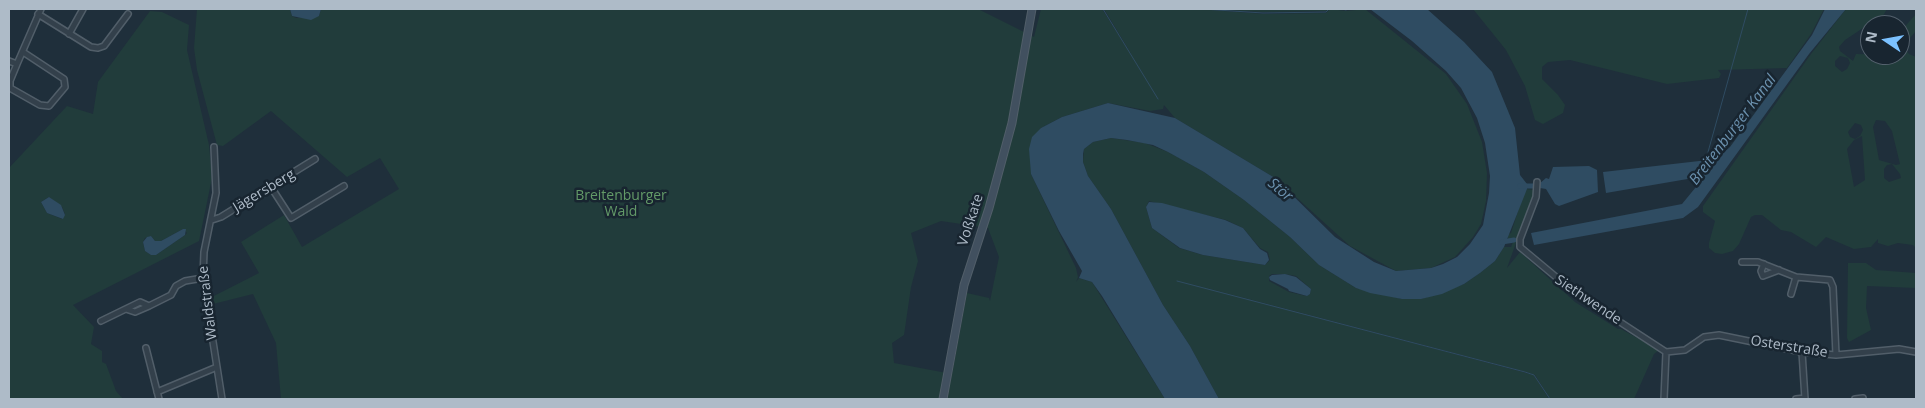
<!DOCTYPE html>
<meta charset="utf-8">
<style>
body{margin:0}
#map{position:relative;width:1925px;height:408px;overflow:hidden;background:#1f2f3b;font-family:"Open Sans",sans-serif}
canvas{display:block}
.frame{position:absolute;inset:0;border:10px solid #aebbc8;pointer-events:none}
.north{position:absolute;left:1860px;top:15px;width:50px;height:50px;box-sizing:border-box;background:#182530;border:1px solid #54616d;border-radius:50%;rotate:282deg;font-size:14px;font-weight:700;line-height:20px;text-align:center;color:#aebbc8}
.north::after{content:'';display:block;margin:auto;width:18px;height:22px;background:#7bc1ff;clip-path:polygon(50% 0,100% 100%,50% 72%,0 100%)}
</style>
<div id="map">
<canvas width="1925" height="408"></canvas>
<div class="frame"></div>
<div class="north">N</div>
</div>
<script>
const context = document.querySelector('canvas').getContext('2d');
context.lineJoin = 'round';
function paint(path, color) { context.fillStyle = color; context.fill(path, 'evenodd'); }
const poly = rows => new Path2D(rows.map(r => 'M' + r).join(''));
function stroke(path, color, width, dash) { context.strokeStyle = color; context.lineWidth = width; context.lineCap = dash ? 'butt' : 'round'; context.setLineDash(dash || []); context.stroke(path); }
function label(font, color, halo, rows, align = 'center') {
  context.font = font + ' "Open Sans",sans-serif'; context.lineWidth = 5; context.setLineDash([]); context.textBaseline = 'middle'; context.strokeStyle = halo; context.fillStyle = color; for (const [text, x, y, turn = 0] of rows) {
    context.save(); context.translate(x, y); context.rotate((+turn || 0) * Math.PI / 180); context.textAlign = isNaN(turn) ? turn : align; if (halo) context.strokeText(text, 0, 0); context.fillText(text, 0, 0); context.restore();
  }
}
paint(poly([
 [197,9,290,9,292,16,296,18,319,16,321,9,978,9,1034,37,1041,9,1102,9,1133,57,1104,9,1198,9,1263,14,1326,13,1330,9,1346,11,1365,9,1446,74,1467,104,1482,142,1487,173,1486,201,1481,224,1473,237,1455,257,1431,268,1396,271,1350,246,1275,178,1175,118,1164,105,1163,109,1150,111,1108,103,1062,117,1041,128,1031,174,1076,268,1078,277,1076,282,1079,278,1092,282,1165,399,281,399,276,343,253,294,209,305,208,299,259,273,241,242,284,215,302,247,399,189,380,158,347,177,271,111,223,146,217,145,197,70,194,48],
 [941,221,988,228,999,257,990,301,989,298,967,293,952,374,894,363,892,343,904,335,911,287,918,261,911,233],
 [1206,9,1328,9,1326,11,1263,12],
 [1473,9,1824,9,1811,34,1787,68,1718,70,1721,74,1719,78,1667,84,1570,60,1548,62,1542,67,1542,79,1558,95,1565,105,1563,113,1543,124,1535,120,1525,86,1506,50],
 [1846,9,1887,9,1881,19,1863,28,1845,40,1839,47,1840,51,1853,61,1856,54,1900,55,1900,32,1916,14,1916,31,1903,46,1909,54,1916,57,1916,248,1913,245,1898,243,1888,246,1878,243,1878,239,1871,247,1854,249,1826,237,1816,247,1791,232,1781,230,1762,215,1755,215,1751,217,1739,244,1733,251,1722,254,1715,253,1709,248,1709,243,1715,221,1703,212,1703,206,1811,54],
 [1840,56,1848,58,1850,63,1847,69,1842,72,1835,66,1835,61],
 [1876,120,1885,121,1892,131,1900,164,1896,165,1879,160,1873,127],
 [1855,123,1861,125,1863,130,1860,136,1855,139,1850,137,1848,132],
 [1862,136,1865,180,1854,187,1847,149,1854,140],
 [1892,164,1900,174,1901,178,1889,182,1884,178,1884,169,1887,165],
 [150,11,162,12,189,25,187,50,209,145,212,178,199,241,73,305,94,327,91,344,102,351,102,362,106,364,116,391,123,399,9,399,9,168,67,106,93,114,98,82],
 [49,197,62,207,65,214,62,219,47,213,41,202],
 [183,229,187,233,185,235,156,255,151,255,145,251,143,242,145,238,151,236,155,241,161,241],
 [1111,138,1145,143,1168,152,1204,172,1244,200,1290,237,1319,265,1356,288,1402,299,1421,299,1464,284,1480,273,1495,261,1504,247,1511,247,1514,239,1508,239,1507,235,1511,233,1523,195,1527,189,1535,190,1507,268,1520,252,1575,302,1618,329,1621,329,1659,350,1654,354,1634,399,1550,399,1535,375,1526,372,1180,281,1534,375,1549,399,1219,399,1190,346,1163,305,1111,209,1088,176,1083,162,1084,149,1093,142],
 [1149,201,1226,220,1243,228,1260,248,1268,252,1270,260,1265,265,1203,255,1179,248,1152,228,1146,207],
 [1272,274,1285,274,1296,276,1311,289,1310,294,1306,296,1289,292,1269,281,1269,276],
 [1848,263,1866,263,1876,270,1916,273,1916,288,1867,286,1866,308,1871,330,1849,342,1847,338]
]), '#213c3b');
paint(poly([
 [290,9,321,9,319,16,311,20,292,16],
 [1370,9,1427,9,1464,42,1492,72,1515,128,1520,175,1527,184,1527,189,1504,247,1495,261,1480,273,1464,284,1442,294,1421,299,1402,299,1370,293,1356,288,1319,265,1290,237,1244,200,1204,172,1168,152,1153,145,1127,140,1111,138,1093,142,1084,149,1083,154,1083,162,1088,176,1111,209,1163,305,1190,346,1219,399,1165,399,1102,296,1092,282,1079,278,1082,271,1059,231,1031,174,1029,149,1032,137,1041,128,1062,117,1108,103,1175,118,1275,178,1335,237,1374,262,1396,271,1431,268,1443,264,1457,257,1470,244,1483,225,1489,193,1490,176,1485,143,1477,118,1461,88,1446,71,1412,41],
 [1825,9,1846,9,1809,54,1698,207,1683,218,1534,245,1531,233,1682,204,1705,176,1606,193,1603,172,1708,160,1722,154,1730,147,1812,35],
 [1589,166,1597,170,1598,192,1559,206,1555,204,1546,189,1540,188,1539,184,1546,178,1549,179,1553,167],
 [49,197,61,205,65,215,63,219,47,213,41,202],
 [1149,202,1162,203,1225,220,1243,228,1260,249,1267,253,1269,260,1265,265,1203,255,1180,248,1152,228,1146,207],
 [183,229,186,229,185,235,156,255,151,255,145,251,143,242,147,237,151,236,155,241,161,241],
 [1285,274,1296,277,1311,289,1310,294,1307,296,1289,291,1288,289,1270,280,1269,277,1272,275]
]), '#2f4c62');
stroke(poly([
 [1103,9,1158,99],
 [1202,9,1263,13,1326,12,1329,9],
 [1342,9,1346,10],
 [1708,152,1748,9],
 [1177,281,1525,372,1534,375,1550,399]
]), '#2f4c62', 1);
stroke(poly([
 [1520,186,1539,186],
 [1502,242,1514,240]
]), '#2f4c62', 5);
const street = poly([
 [38,14,91,47,98,48,104,46,128,14],
 [69,34,83,9],
 [9,61,17,64,41,9],
 [17,64,10,81,10,88,40,105,49,106,65,87,64,79,23,52],
 [214,147,216,193,204,252,203,278,222,399],
 [1537,182,1536,197,1520,239,1520,247,1574,292,1666,352],
 [271,187,291,218,344,186],
 [212,220,221,217,315,159],
 [1742,262,1758,262,1796,277,1830,280,1833,287,1836,355],
 [1764,264,1761,271,1763,276,1779,270],
 [1791,294,1796,277],
 [126,309,135,312,149,306],
 [101,321,140,302,149,306,171,295,176,286,185,281,203,278],
 [146,348,159,399],
 [1666,352,1685,350,1704,337,1719,335,1802,352,1836,355,1899,349,1916,352],
 [1802,352,1805,399],
 [157,392,217,367],
 [1664,399,1666,352],
 [1796,399,1805,398],
 [1855,399,1863,398]
]);
const secondary = poly([
 [943,399,964,285,989,208,1012,123,1032,9]
]);
stroke(street, '#515e69', 8);
stroke(secondary, '#515e69', 9);
stroke(street, '#33404b', 5);
stroke(secondary, '#41505f', 7);
label('14px', '#aebbc8', '#182530', [
 ["Jägersberg",264,191,-31],
 ["Voßkate",971,220,-72],
 ["Siethwende",1588,300,34],
 ["Waldstraße",208,303,-97],
 ["Osterstraße",1789,347,9]
]);
label('14px', '#639a68', '#182530', [
 ["Breitenburger",621,196],
 ["Wald",621,212]
]);
label('italic 15px', '#6b91ae', '#182530', [
 ["Breitenburger Kanal",1733,130,-53],
 ["Stör",1280,190,40]
]);
</script>
